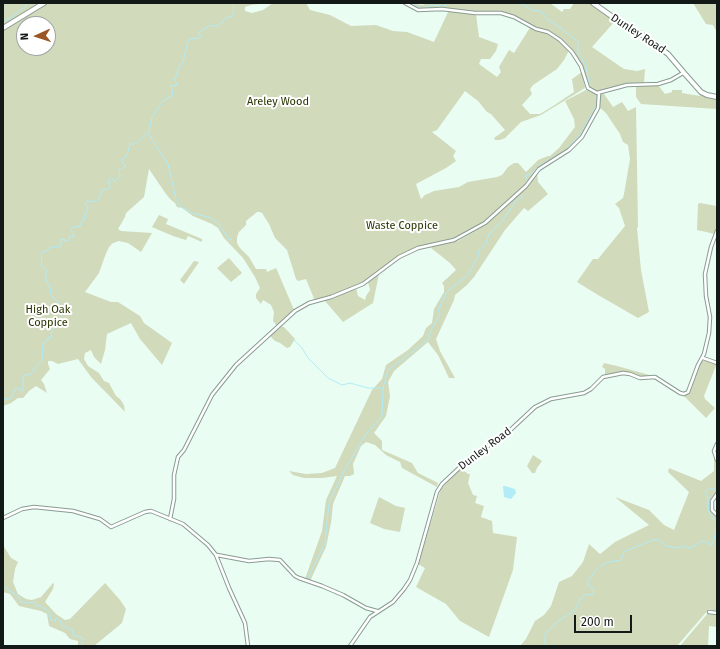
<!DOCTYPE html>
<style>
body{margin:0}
#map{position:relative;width:720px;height:649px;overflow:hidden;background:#e9fdf3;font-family:"Fira Sans",sans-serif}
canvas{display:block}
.frame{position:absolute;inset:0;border:4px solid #121916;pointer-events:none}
.north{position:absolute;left:16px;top:16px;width:40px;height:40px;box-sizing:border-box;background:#fff;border:1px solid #a0a3a2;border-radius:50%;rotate:267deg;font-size:11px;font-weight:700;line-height:16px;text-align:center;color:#121916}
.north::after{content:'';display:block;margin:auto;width:14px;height:18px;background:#9a5726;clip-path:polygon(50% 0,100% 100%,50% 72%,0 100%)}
.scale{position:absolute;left:574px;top:615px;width:58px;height:18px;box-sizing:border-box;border:2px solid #121916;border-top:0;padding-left:5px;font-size:12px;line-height:14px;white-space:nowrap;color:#121916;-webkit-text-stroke:3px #fff;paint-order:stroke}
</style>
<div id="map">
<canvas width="720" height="649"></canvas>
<div class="frame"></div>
<div class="north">N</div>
<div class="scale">200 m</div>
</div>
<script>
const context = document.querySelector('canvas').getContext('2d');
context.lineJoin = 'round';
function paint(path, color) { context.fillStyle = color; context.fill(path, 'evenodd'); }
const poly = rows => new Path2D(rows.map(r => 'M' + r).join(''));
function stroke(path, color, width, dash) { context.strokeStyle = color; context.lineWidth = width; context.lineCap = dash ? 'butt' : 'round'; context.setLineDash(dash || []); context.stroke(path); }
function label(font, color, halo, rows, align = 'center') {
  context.font = font + ' "Fira Sans",sans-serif'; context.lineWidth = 4; context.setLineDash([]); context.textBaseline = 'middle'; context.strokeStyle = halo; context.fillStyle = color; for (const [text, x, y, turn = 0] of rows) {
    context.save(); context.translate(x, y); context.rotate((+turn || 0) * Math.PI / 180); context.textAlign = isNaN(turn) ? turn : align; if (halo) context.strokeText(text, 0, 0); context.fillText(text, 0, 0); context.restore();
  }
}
paint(poly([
 [3,3,267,3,251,5,245,7,245,11,252,13,263,10,273,3,306,3,310,10,330,15,351,26,376,25,393,31,407,32,434,42,449,10,476,14,479,37,498,44,496,51,490,59,481,59,479,64,497,77,501,72,499,67,509,50,514,53,531,26,543,31,555,37,569,50,564,60,557,69,533,85,530,89,532,94,522,105,530,114,540,114,550,108,574,92,572,79,582,72,585,88,541,115,521,122,505,138,500,140,495,140,494,138,505,130,491,114,487,112,478,101,465,91,437,130,432,132,456,151,453,156,456,161,446,168,416,184,421,199,425,195,434,191,459,187,468,182,497,177,502,175,508,167,514,163,518,163,526,172,538,160,548,156,550,156,559,148,575,127,574,119,565,101,586,90,597,95,597,105,582,135,569,148,540,167,531,182,537,173,538,182,548,194,528,211,524,208,505,230,474,277,467,285,455,295,454,300,436,339,440,351,455,378,449,378,438,355,428,342,394,371,388,382,390,396,386,416,374,433,382,441,382,450,412,463,418,473,438,483,437,487,402,468,400,462,386,455,375,445,366,442,361,446,353,464,354,474,350,476,345,476,333,504,331,523,326,547,310,581,305,579,322,531,326,500,337,476,322,478,304,478,293,475,289,471,306,474,322,473,335,468,372,390,382,379,386,365,408,350,423,336,426,328,432,323,434,309,444,292,444,286,442,283,456,270,450,263,431,248,432,246,458,241,484,226,498,214,506,204,505,203,496,214,483,224,465,234,449,241,418,247,401,254,363,283,340,293,315,301,306,279,298,281,296,279,287,250,275,238,269,224,262,213,260,212,257,212,246,221,246,225,239,232,237,237,237,243,240,248,249,257,256,269,266,269,267,272,276,268,277,270,294,310,277,326,273,321,274,312,271,305,263,300,261,304,256,298,256,294,260,288,255,277,243,258,224,238,218,228,212,224,193,216,182,208,177,207,175,203,170,199,166,194,149,169,144,197,126,213,125,217,118,229,121,231,152,233,141,252,128,243,119,241,113,243,109,247,105,256,99,273,85,292,111,302,118,302,140,316,144,323,172,343,162,365,140,339,131,323,107,334,105,350,101,364,94,357,91,350,85,353,84,359,88,366,99,373,104,381,109,383,116,396,120,399,124,405,125,412,91,377,78,359,58,364,52,361,48,361,48,364,50,369,41,380,44,384,47,393,36,386,29,391,23,398,18,398,11,403,3,406],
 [24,24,48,24,48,48,24,48],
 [407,3,422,5,429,3,550,3,562,12,564,9,570,9,574,3,591,3,616,20,592,47,624,69,637,71,645,69,644,83,637,84,598,92,589,89,582,67,577,57,560,38,548,31,536,28,515,17,501,12,471,12,446,8,419,10],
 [693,3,717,3,717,32,713,25,706,24],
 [658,85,665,94,672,92,672,90,682,90,682,93,700,96,700,93,717,98,717,109,641,104,636,97,636,86],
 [600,94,604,94,613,107,622,102,628,111,636,107,638,227,637,228,641,270,649,312,638,318,598,295,577,282,593,259,598,259,625,226,619,208,615,204,623,198,624,194,630,159,628,145,623,142,620,134,606,113,600,108,584,134,599,108],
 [700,203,717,206,717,229,715,234,697,230,698,204],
 [159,215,168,219,166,224,202,239,202,242,188,236,186,240,173,236,152,227],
 [229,258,242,273,231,282,217,268],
 [194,261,199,262,184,284,180,280],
 [379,274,373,303,343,322,325,301,356,288,358,296,365,300,366,296,370,290,368,282],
 [280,326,284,327,295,339,290,347,287,348,280,343,275,341,270,336],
 [701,361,706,361,717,363,704,396,705,399,715,408,706,418,684,396,691,390],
 [604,363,617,366,653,376,640,377,627,372,605,375,605,369,602,367],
 [533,455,542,461,537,468,535,473,532,473,527,466],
 [714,456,717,463,717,493,711,502,711,506,712,511,717,517,717,612,709,609,677,646,520,646,526,639,535,621,544,615,551,606,559,582,572,576,583,562,589,544,600,554,615,542,649,525,615,497,649,510,664,525,674,530,689,492,668,472,669,468,701,481,714,471],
 [460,468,468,474,470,474,468,483,473,495,477,496,475,503,484,506,481,517,492,521,493,533,517,537,513,570,489,637,460,621,446,604,416,587,425,568,418,564,441,489],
 [379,497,396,506,405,508,400,532,384,529,370,523],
 [3,545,11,558,18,562,15,569,13,582,18,594,26,599,32,600,41,597,53,583,54,584,53,589,45,602,56,614,65,620,70,619,105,583,120,600,126,609,122,623,94,646,78,646,78,641,70,639,65,633,49,626,47,614,41,611,19,606,10,594,3,592],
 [708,613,717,614,717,627,709,626,708,646,680,646]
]), '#d1dabb');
paint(poly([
 [503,486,505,486,515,489,516,493,511,499,504,497]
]), '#b1ecf7');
stroke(poly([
 [411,3,421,9,431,5,445,6,447,3],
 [516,3,522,4,534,11,537,10,542,12,547,19,561,28,578,42,578,51,586,66,590,88],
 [3,21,11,18,29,3],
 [593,111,597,105,597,95],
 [586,124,592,114],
 [149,132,152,117,163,101,173,95,171,85,175,86,177,84,174,79,176,77,179,67,183,62,188,41,190,39,199,38,201,36,199,33,204,29,212,25,218,26,226,18,232,16,234,13,233,3],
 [148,133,168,164,176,199,180,206,192,213,211,218,214,221,217,222,229,239,232,240],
 [529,180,526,178,526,175,530,175,539,166,566,150,581,134,585,126],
 [293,339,302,348,308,358,328,378,342,385,350,383,368,388,383,388],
 [3,399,10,399,16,388,23,391,23,377,26,374,28,375,31,374,37,365,42,360,43,343,47,340,50,339,52,331,62,317,59,303,51,295,50,287,46,280,46,269,41,266,42,252,47,251,49,248,61,246,61,239,68,241,70,236,74,237,74,234,71,230,73,227,80,226,81,223,84,221,85,214,88,209,88,207,85,205,86,202,89,201,95,202,99,198,102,190,108,189,110,187,110,184,108,183,109,180,112,178,115,182,120,176,119,170,126,166,122,162,122,159,127,155,130,144,135,144,148,133],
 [717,490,710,488,705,492,709,500,708,510,712,518,717,522],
 [3,567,3,570],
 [308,578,325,543,329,503,343,473,364,437,382,416,383,388,388,370,429,339,430,337,428,336,440,314,438,311,446,293,451,288,467,276,478,257,479,250,486,244,489,234,501,222,516,201,524,195],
 [3,586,19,597,21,602,27,603,35,602,36,606,37,607,39,605,43,608,46,609,51,615,50,619,55,621,56,618,60,620,62,626,73,630,72,634,78,637,81,637,84,639,81,644,82,646],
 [542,646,545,645,545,634,557,622,575,610,581,598,585,595,593,594,594,589,588,585,588,581,597,569,603,564,609,562,621,560,624,552,628,550,653,540,659,540,666,546,676,548,685,546,688,548,693,547,700,542,704,541,711,545,714,540,717,524]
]), '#b1ecf7', 1);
const minor = poly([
 [405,3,418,10,442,9,475,13,501,13,514,17,536,29,548,32,560,40,572,52,581,66,588,88,597,93,627,85,658,84,671,80,683,73],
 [703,358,717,363],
 [717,444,714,451,717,460],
 [717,494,712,501,712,510,717,515],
 [3,518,22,509,34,507,73,511,100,519,111,527,145,512,151,511,183,524,208,545,216,555,229,588,245,623,248,646],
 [170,519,174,499,174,475,178,457,184,450,212,395,236,365,295,311,309,303,331,297,363,284,399,257,418,248,454,240,485,223,526,186,539,169,569,150,582,137,598,108,599,94],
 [217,555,249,561,269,559,280,560,295,576,299,578,322,586,343,595,366,608,377,611],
 [709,612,717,613],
 [350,646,370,617,393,602,404,589,410,580,417,563,437,492,442,484,472,456,505,435,535,407,551,399,584,393,591,389,603,377,623,373,630,374,640,378,655,377,680,393,684,394,688,392,698,365,704,354,709,333,710,317,706,296,705,274,711,247,717,231]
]);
const major = poly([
 [593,3,617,20,641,34,668,54,685,74,701,92,707,95,717,97],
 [3,28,44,3]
]);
stroke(minor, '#899c93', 4.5);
stroke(major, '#899c93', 6);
stroke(minor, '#fff', 2.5);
stroke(major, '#fff', 4);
label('11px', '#121916', '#fff', [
 ["Dunley Road",638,34,33],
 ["Dunley Road",485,449,-37]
]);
label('11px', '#2a3400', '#fff', [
 ["Areley Wood",278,102],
 ["Waste Coppice",402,226],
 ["High Oak",48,310],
 ["Coppice",48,323]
]);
</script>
